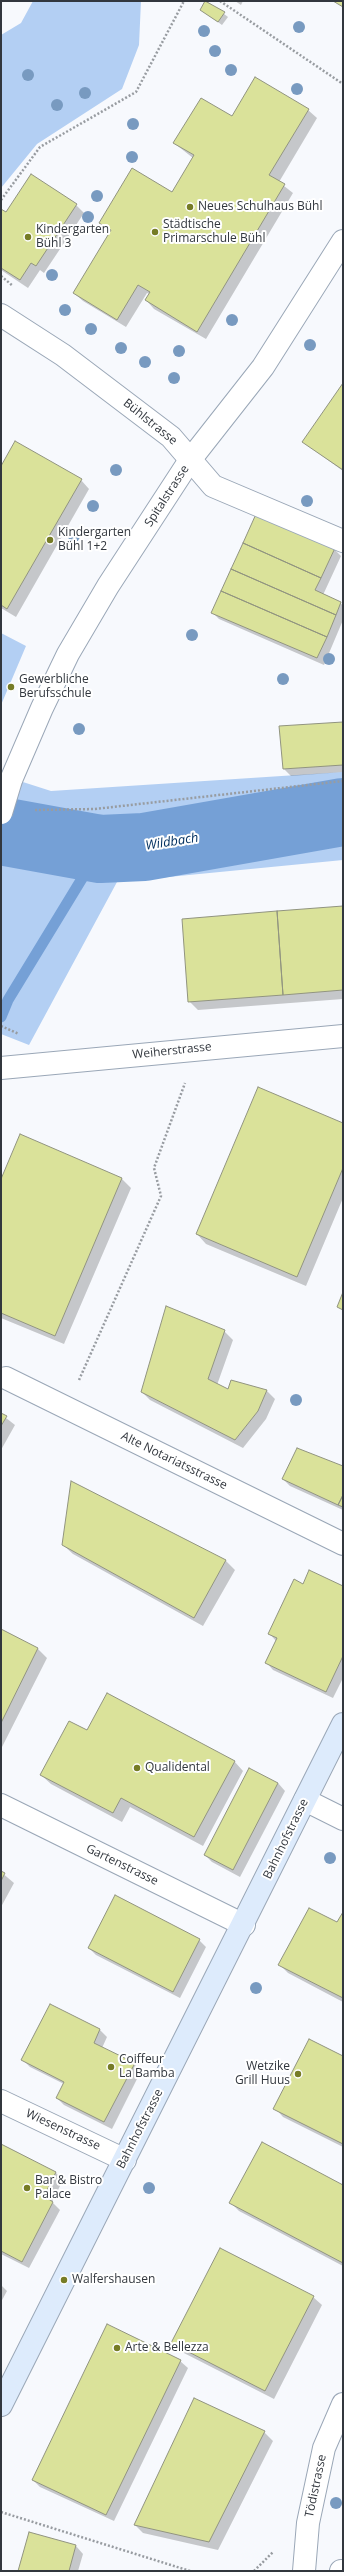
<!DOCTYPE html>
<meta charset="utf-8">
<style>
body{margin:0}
#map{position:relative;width:344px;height:2572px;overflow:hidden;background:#f7f9fd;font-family:"Open Sans",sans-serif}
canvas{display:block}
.frame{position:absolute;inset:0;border:2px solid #32373e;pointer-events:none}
</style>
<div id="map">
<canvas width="344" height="2572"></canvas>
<div class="frame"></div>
</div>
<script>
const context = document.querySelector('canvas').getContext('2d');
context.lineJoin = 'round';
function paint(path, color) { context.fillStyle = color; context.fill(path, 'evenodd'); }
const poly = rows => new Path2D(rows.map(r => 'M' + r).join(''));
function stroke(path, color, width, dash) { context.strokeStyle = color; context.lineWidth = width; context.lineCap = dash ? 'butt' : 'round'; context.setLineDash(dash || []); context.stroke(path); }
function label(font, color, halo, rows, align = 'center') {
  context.font = font + ' "Open Sans",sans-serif'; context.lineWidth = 4; context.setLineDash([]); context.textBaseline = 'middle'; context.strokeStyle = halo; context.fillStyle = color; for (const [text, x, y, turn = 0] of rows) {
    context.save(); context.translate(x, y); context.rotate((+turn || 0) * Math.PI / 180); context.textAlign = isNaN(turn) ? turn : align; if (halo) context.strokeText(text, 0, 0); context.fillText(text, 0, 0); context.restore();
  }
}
paint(poly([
 [33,1,141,1,139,45,122,89,37,144,1,188,1,35,21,23],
 [1,633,26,646,1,705],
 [343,772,343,860,117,882,29,1045,1,1034,1,775,51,791]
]), '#b3cff3');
paint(poly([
 [207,1,228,17,222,25,201,10],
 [235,1,243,1,241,5],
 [308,110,317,118,279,182,293,193,206,339,154,309,146,300,150,294,147,293,126,327,83,301,74,293,111,232,100,223,172,193,193,158,174,143],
 [76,205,84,213,44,273,40,270,28,288,1,270,1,210,6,214],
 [343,385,343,471,303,442],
 [1,463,81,480,89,489,16,617,1,608],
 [334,549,341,556,323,595,343,605,343,620,324,665,219,619,212,612],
 [343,723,343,772,291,776,284,769],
 [343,907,343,999,198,1010,189,1001],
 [343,1124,343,1198,306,1286,206,1244,197,1234],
 [122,1179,131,1188,64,1344,1,1318,1,1182],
 [224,1331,233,1340,217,1385,229,1390,266,1390,275,1399,266,1419,243,1448,150,1400,142,1392],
 [1,1414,15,1425,1,1450],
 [343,1467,343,1510,290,1486,283,1479],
 [72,1483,226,1561,235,1570,203,1626,73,1554,63,1545],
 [303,1585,343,1587,343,1678,333,1698,273,1670,266,1662,276,1641,269,1633],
 [1,1630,38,1649,47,1658,1,1749],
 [87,1731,234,1761,243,1771,203,1846,130,1807,122,1822,51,1784,41,1775],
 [278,1783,285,1791,240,1877,212,1862,205,1855],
 [1,1872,14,1883,1,1907],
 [343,1914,343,2002,288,1973,280,1965,338,1924],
 [199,1940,206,1947,180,1998,96,1955,89,1948],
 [50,2005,100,2030,107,2037,102,2048,134,2064,141,2071,112,2129,64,2105,57,2098,64,2084,30,2067,23,2060],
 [343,2057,343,2147,283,2117,275,2108],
 [1,2145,56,2173,63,2180,52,2202,60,2210,29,2268,1,2254],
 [343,2186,343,2266,239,2211,231,2203],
 [1,2285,7,2291,1,2302],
 [313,2297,322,2305,274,2399,180,2351,172,2343],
 [180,2361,188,2368,114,2521,40,2487,33,2480],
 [264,2432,273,2441,218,2550,143,2533,135,2525],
 [30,2533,76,2546,83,2554,78,2571,19,2571]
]), '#0003');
stroke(poly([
 [1,1017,8,1000,100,849]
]), '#75a0d6', 11);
stroke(poly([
 [1,831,100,849,144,847,343,812]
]), '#75a0d6', 68);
const building = poly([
 [205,1,225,12,218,22,200,10,205,1],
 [333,1,343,1,343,7,333,1],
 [255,77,309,109,269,175,285,184,197,332,145,300,150,292,138,285,117,320,73,293,111,230,99,223,132,168,172,192,194,155,173,143,201,98,232,116,255,77],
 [31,174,77,204,36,266,31,263,20,280,1,268,1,209,6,212,31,174],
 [343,383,343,470,302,442,343,383],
 [15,441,82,479,7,609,1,605,1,466,15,441],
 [256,514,335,548,321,578,243,543,256,514],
 [243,543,321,578,315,590,341,602,336,615,231,569,243,543],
 [231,569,336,615,327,637,221,591,231,569],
 [221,591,327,637,317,658,211,613,221,591],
 [343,722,343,765,283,769,279,726,343,722],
 [343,906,343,990,283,995,277,911,343,906],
 [277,911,283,995,188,1002,182,919,277,911],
 [258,1087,343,1123,343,1168,297,1277,196,1234,258,1087],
 [20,1134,122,1178,55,1336,1,1313,1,1179,20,1134],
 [343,1292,343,1310,337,1307,343,1292],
 [166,1306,225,1330,208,1379,228,1389,231,1380,267,1390,258,1411,235,1440,141,1392,166,1306],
 [1,1413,7,1416,1,1426,1,1413],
 [297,1448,343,1466,343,1495,338,1505,282,1479,297,1448],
 [71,1481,226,1560,194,1618,62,1545,71,1481],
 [343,1495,343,1507,338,1505,343,1495],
 [309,1570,343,1586,343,1656,326,1692,265,1663,277,1638,268,1634,294,1579,303,1584,309,1570],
 [1,1629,38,1648,1,1723,1,1629],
 [107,1693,235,1761,194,1837,121,1798,113,1813,40,1775,69,1721,87,1730,107,1693],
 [249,1768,278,1783,233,1870,204,1855,249,1768],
 [1,1871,5,1873,1,1881,1,1871],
 [115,1895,200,1939,173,1992,88,1948,115,1895],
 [309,1908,337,1922,343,1912,343,1998,278,1965,309,1908],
 [50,2004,100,2029,94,2043,135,2063,104,2122,56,2098,64,2082,21,2060,50,2004],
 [309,2039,343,2056,343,2144,273,2109,309,2039],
 [262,2142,343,2185,343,2263,229,2203,262,2142],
 [1,2144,56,2172,44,2196,53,2202,22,2262,1,2251,1,2144],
 [220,2248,314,2296,265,2391,171,2343,220,2248],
 [107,2324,181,2360,106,2515,32,2480,107,2324],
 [194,2398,265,2431,209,2542,134,2525,194,2398],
 [29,2532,76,2545,69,2571,18,2571,29,2532]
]);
paint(building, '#dae29a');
stroke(building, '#919480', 1);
const minor = poly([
 [1,315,63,355,171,437,213,486,343,541],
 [1,1068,343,1036],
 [6,1378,343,1544],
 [305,1800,343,1819],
 [1,1805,244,1925],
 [1,2101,125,2160],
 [304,2571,308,2523,324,2448,343,2404],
 [341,2571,343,2571]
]);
const tertiary = poly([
 [11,780,42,708,68,654,108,586,190,460,263,367,343,241]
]);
const secondary = poly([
 [1,2405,343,1724]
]);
stroke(minor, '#9aa7b7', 24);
stroke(tertiary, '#9aa7b7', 24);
stroke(secondary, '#9aa7b7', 24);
stroke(poly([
 [220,1,343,84],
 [1,200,40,147,136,92,184,1],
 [1,276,13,286],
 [35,810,95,809,343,781],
 [1,1026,19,1034],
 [79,1380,161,1196,154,1168,185,1083],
 [1,2512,190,2571],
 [254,2571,273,2552]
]), '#989ca1', 2.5, [2, 2]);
stroke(minor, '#fff', 22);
stroke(tertiary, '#fff', 22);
stroke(secondary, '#ddebfc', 22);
const tertiaryBridge = poly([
 [1,813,11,780]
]);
stroke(tertiaryBridge, '#9aa7b7', 24, []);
stroke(tertiaryBridge, '#fff', 22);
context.fillStyle = '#789ac0';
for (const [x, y] of [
 [299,27],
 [204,31],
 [215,51],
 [231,70],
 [28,75],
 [297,89],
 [85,93],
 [57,105],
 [133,124],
 [132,157],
 [97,196],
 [88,217],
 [52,275],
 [65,310],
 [232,320],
 [91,329],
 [310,345],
 [121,348],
 [179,351],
 [145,362],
 [174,378],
 [116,470],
 [307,501],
 [93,506],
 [74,536],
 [192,635],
 [329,659],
 [283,679],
 [79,729],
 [296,1400],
 [330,1858],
 [256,1988],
 [149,2188],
 [336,2503]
]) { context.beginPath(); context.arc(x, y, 6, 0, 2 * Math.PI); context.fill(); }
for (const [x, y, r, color] of [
 [190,207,4,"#767c26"],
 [155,232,4,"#767c26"],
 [28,237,4,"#767c26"],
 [50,540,4,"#767c26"],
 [11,687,4,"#767c26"],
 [137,1768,4,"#767c26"],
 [111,2067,4,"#767c26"],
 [298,2074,4,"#767c26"],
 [27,2188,4,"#767c26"],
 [64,2280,4,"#767c26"],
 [117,2348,4,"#767c26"]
]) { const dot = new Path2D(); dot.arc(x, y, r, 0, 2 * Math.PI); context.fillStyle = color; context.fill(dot); stroke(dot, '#fff', 1.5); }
label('12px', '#32373e', '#fff', [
 ["Neues Schulhaus Bühl",198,207],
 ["Städtische",163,225],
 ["Primarschule Bühl",163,239],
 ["Kindergarten",36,230],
 ["Bühl 3",36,244],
 ["Kindergarten",58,533],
 ["Bühl 1+2",58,547],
 ["Gewerbliche",19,680],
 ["Berufsschule",19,694],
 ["Qualidental",145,1768],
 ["Coiffeur",119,2060],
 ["La Bamba",119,2074],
 ["Wetzike",290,2067,"right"],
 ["Grill Huus",290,2081,"right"],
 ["Bar & Bistro",35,2181],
 ["Palace",35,2195],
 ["Walfershausen",72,2280],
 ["Arte & Bellezza",125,2348]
], 'left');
label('12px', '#32373e', '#fff', [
 ["Bühlstrasse",150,422,39],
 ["Spitalstrasse",167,496,-57],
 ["Weiherstrasse",172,1051,-6],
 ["Alte Notariatsstrasse",174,1461,26],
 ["Bahnhofstrasse",286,1839,-64],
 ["Gartenstrasse",122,1865,26],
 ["Bahnhofstrasse",140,2129,-63],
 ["Wiesenstrasse",63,2130,25],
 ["Tödistrasse",316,2486,-78]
]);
label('italic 13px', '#012f5f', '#fff', [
 ["Wildbach",172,842,-9]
]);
</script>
